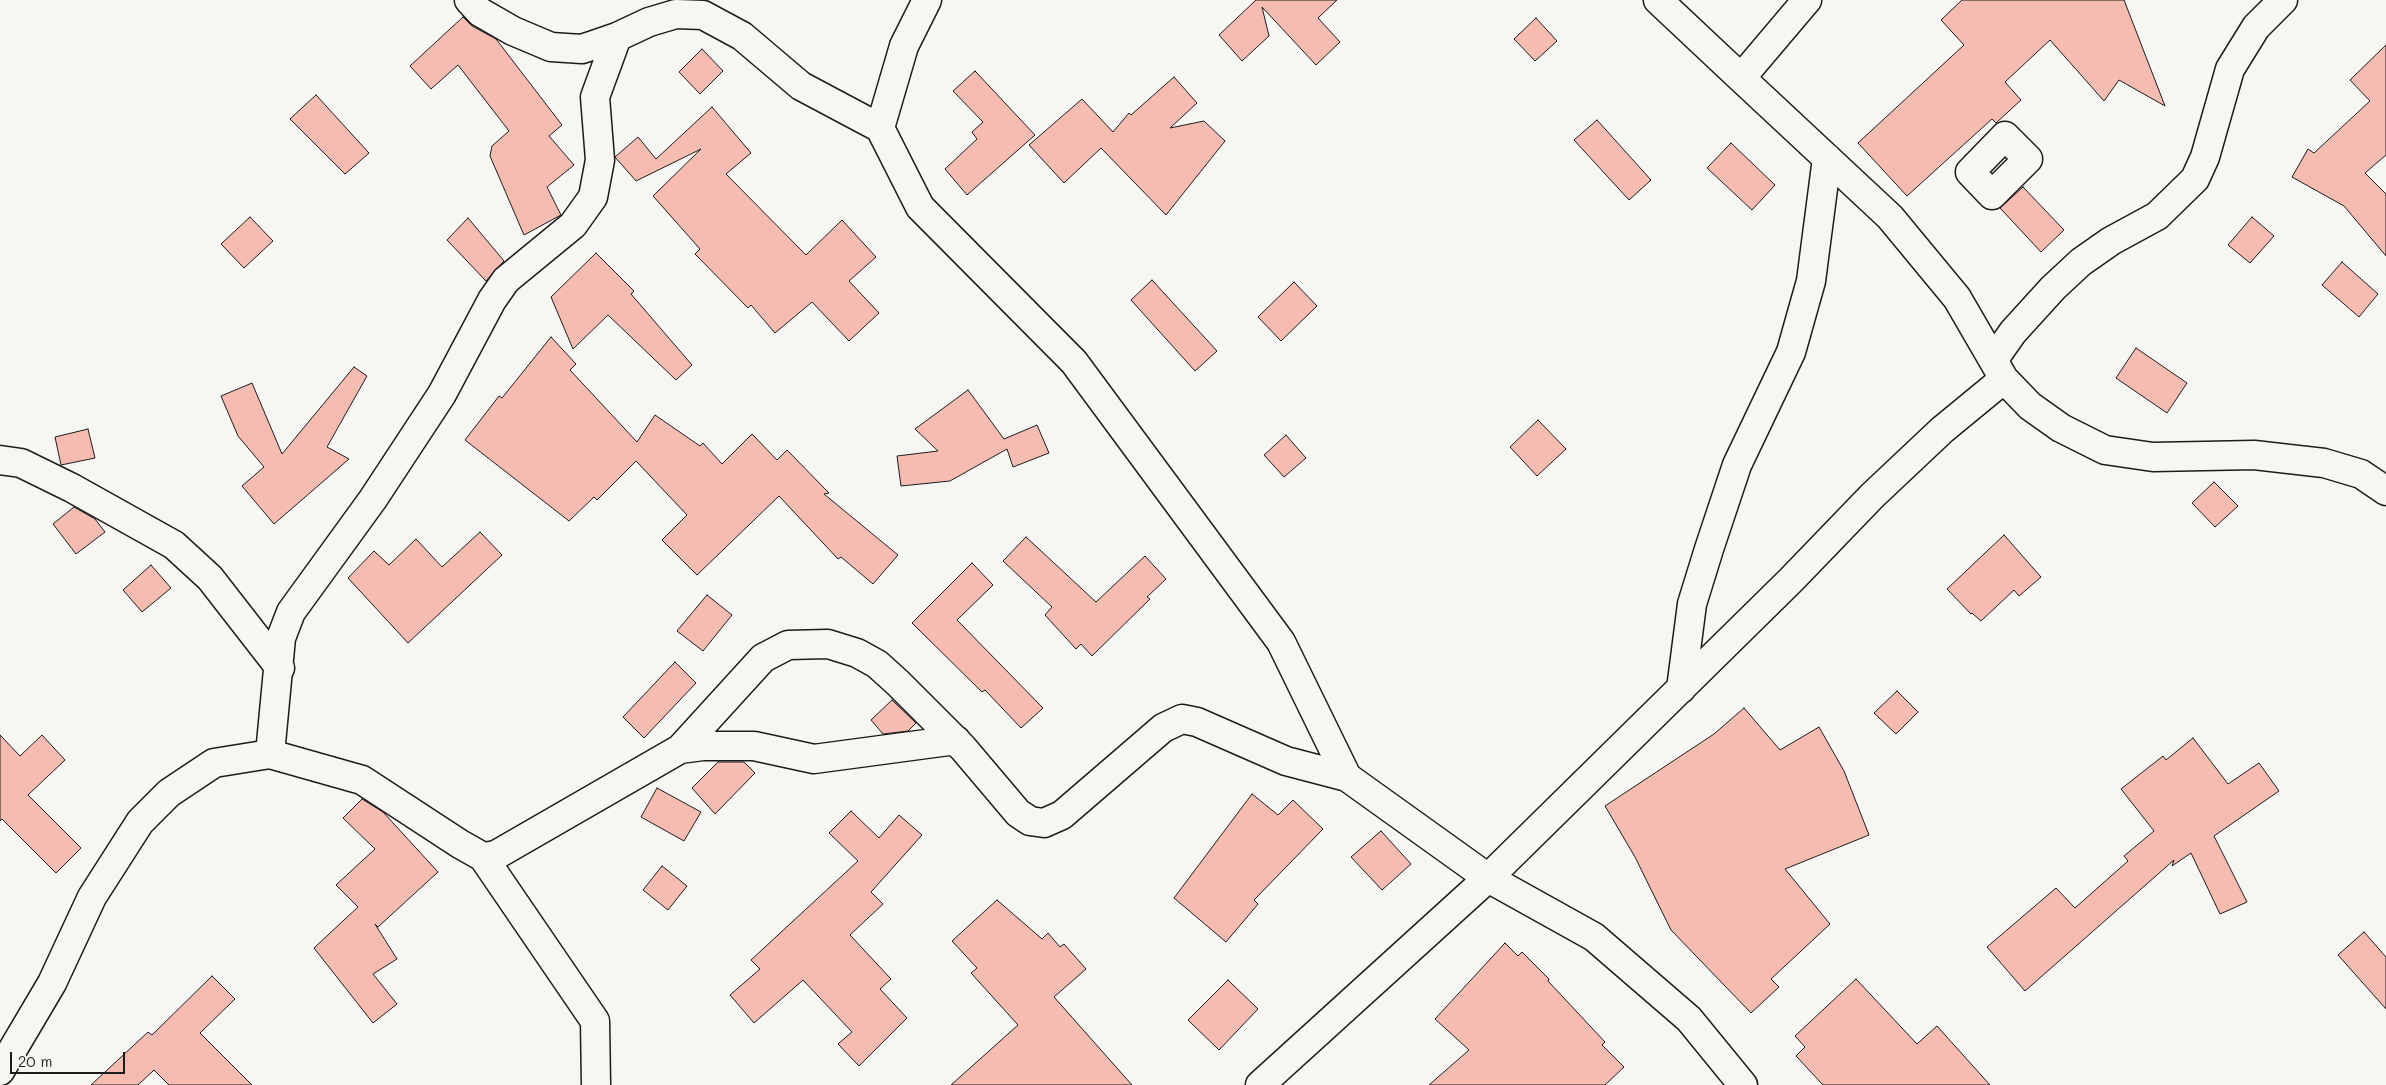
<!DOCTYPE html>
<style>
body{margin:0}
#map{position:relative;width:2386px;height:1085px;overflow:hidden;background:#f6f6f2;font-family:Mali,sans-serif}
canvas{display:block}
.scale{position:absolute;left:10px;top:1052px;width:115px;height:22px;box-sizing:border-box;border:2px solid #1c1c1c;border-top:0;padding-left:6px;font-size:15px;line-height:18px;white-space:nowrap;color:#1c1c1c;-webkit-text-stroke:4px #f6f6f2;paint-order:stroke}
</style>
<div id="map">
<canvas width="2386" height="1085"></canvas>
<div class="scale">20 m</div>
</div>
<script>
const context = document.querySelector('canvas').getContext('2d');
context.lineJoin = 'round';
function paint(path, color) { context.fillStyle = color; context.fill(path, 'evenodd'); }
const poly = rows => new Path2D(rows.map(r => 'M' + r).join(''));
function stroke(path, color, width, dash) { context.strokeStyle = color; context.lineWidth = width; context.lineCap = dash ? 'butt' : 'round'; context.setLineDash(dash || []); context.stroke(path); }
const building = poly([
 [1256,0,1337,0,1318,18,1340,42,1316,65,1262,7,1269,36,1242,61,1219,35,1256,0],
 [1962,0,2124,0,2165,106,2119,80,2104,101,2050,40,2005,82,2021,100,1996,123,1992,119,1907,196,1858,143,1964,45,1941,20,1962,0],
 [463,17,472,26,496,39,562,125,549,136,574,165,547,187,561,215,524,235,490,156,492,146,509,131,458,65,431,89,410,66,463,17],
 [1536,18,1557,41,1535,61,1514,39,1536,18],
 [2386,45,2386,155,2365,173,2386,194,2386,256,2344,206,2292,177,2308,149,2314,153,2370,101,2350,80,2386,45],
 [702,49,723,71,700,94,679,72,702,49],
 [975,71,1035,135,967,195,945,169,977,139,972,132,983,122,953,91,975,71],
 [1174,77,1197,103,1170,128,1204,121,1225,141,1166,215,1101,148,1064,183,1029,145,1082,99,1113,132,1129,113,1131,115,1174,77],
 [316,95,369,153,345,174,290,119,316,95],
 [712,107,751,153,726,174,806,255,842,220,876,257,849,281,879,313,849,341,812,302,775,333,751,305,748,308,695,254,700,249,653,196,701,149,636,181,615,157,638,137,656,159,712,107],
 [1597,120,1651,180,1629,200,1574,140,1597,120],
 [1731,143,1775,185,1752,210,1707,168,1731,143],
 [2023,187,2064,230,2041,252,2000,208,2023,187],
 [250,217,273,241,244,268,221,244,250,217],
 [2252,217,2274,236,2250,263,2228,245,2252,217],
 [468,218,504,261,486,281,447,240,468,218],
 [596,253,634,291,631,294,692,365,676,380,608,315,573,349,551,297,596,253],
 [2342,262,2378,294,2359,317,2322,285,2342,262],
 [1152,280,1217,351,1195,371,1131,300,1152,280],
 [1294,282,1317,306,1281,341,1258,317,1294,282],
 [551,337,576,364,570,370,637,442,655,415,700,446,703,443,722,464,752,434,777,460,787,450,829,493,824,494,898,555,873,584,841,557,838,559,779,496,697,575,662,540,687,515,636,461,597,500,594,497,569,521,465,440,499,396,502,398,551,337],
 [2136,348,2187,383,2167,413,2116,378,2136,348],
 [354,367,367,376,327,447,349,459,274,524,242,486,264,467,238,436,221,396,252,383,282,454,354,367],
 [968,390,1004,439,1037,425,1049,453,1013,467,1007,449,950,481,901,486,897,456,938,451,915,429,968,390],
 [1538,420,1566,449,1537,476,1510,447,1538,420],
 [88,429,95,458,61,465,55,437,88,429],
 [1286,435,1306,458,1284,477,1264,455,1286,435],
 [2214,482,2238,506,2215,527,2192,503,2214,482],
 [74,507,95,519,105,532,76,554,53,524,74,507],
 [480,532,502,555,408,643,348,578,374,551,389,565,416,539,442,567,480,532],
 [2004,535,2041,577,2019,596,2014,590,1981,621,1972,613,1971,614,1947,589,2004,535],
 [1026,537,1096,602,1145,556,1166,579,1147,597,1150,599,1092,656,1081,644,1076,649,1045,615,1052,607,1003,561,1026,537],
 [972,563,993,585,957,620,1043,708,1021,728,985,690,982,692,912,623,972,563],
 [151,565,171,588,142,612,123,590,151,565],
 [707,595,732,615,703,651,677,631,707,595],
 [675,662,696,683,644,738,623,717,675,662],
 [1897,691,1918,712,1896,734,1874,713,1897,691],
 [892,700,916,723,908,731,883,734,871,720,892,700],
 [1744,708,1780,750,1819,727,1844,771,1869,835,1785,869,1830,924,1771,979,1779,987,1751,1013,1671,930,1635,857,1605,806,1714,734,1744,708],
 [0,735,20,756,42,735,65,760,28,795,81,848,56,873,2,819,0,821,0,735],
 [2193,738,2228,784,2259,763,2279,791,2214,836,2247,902,2220,914,2191,853,2172,866,2174,860,2025,991,1987,947,2056,888,2075,908,2128,861,2124,856,2154,831,2121,789,2163,756,2166,760,2193,738],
 [718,762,744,762,755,773,715,814,692,788,718,762],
 [657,788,701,812,684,841,641,817,657,788],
 [1252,794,1278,815,1293,800,1323,829,1254,900,1258,904,1226,942,1174,898,1252,794],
 [362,799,383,812,438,872,378,927,375,924,397,959,373,974,397,1004,373,1023,314,948,358,907,336,885,375,849,343,818,362,799],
 [851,811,879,838,899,815,922,835,871,892,883,904,850,935,891,979,880,989,907,1018,859,1066,838,1044,852,1032,803,980,754,1023,730,995,760,969,751,960,858,861,829,833,851,811],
 [1381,831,1411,864,1382,890,1351,857,1381,831],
 [662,866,687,886,668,910,643,890,662,866],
 [997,900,1042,939,1048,933,1060,947,1064,944,1086,969,1054,997,1132,1085,951,1085,1018,1025,971,973,977,968,952,941,997,900],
 [2364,932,2386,957,2386,1009,2338,955,2364,932],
 [1505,943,1518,956,1522,952,1549,979,1548,981,1605,1042,1602,1045,1624,1067,1605,1085,1429,1085,1469,1050,1435,1019,1505,943],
 [212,976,235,999,200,1033,252,1085,169,1085,154,1070,138,1085,91,1085,148,1032,152,1035,212,976],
 [1856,979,1917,1044,1937,1026,1990,1085,1823,1085,1796,1056,1805,1047,1795,1036,1856,979],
 [1228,980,1258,1009,1219,1050,1188,1020,1228,980]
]);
paint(building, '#f7bcb1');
stroke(building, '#1c1c1c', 1);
const minor = poly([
 [469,0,480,12,513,31,551,47,582,49,617,37,649,22,676,14,703,15,742,36,801,86,880,128],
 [927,0,904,46,880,128,920,207,1074,362,1281,642,1347,777,1488,878,1594,937,1689,1019,1743,1085],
 [1658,0,1741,78],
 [1807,0,1741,78,1890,217,1957,298,2004,379,2030,406,2061,428,2105,450,2153,457,2254,455,2324,463,2361,474,2386,491],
 [2005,136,2028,159,1992,195,1970,172,2005,136],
 [1994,359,2013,332,2053,288,2081,262,2111,241,2157,216,2195,179,2205,157,2230,69,2256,27,2283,0],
 [0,460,21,463,72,488,174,545,210,578,280,668],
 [1681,689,1692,604,1709,549,1737,465,1791,352,1811,281,1827,158],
 [680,749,703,746,754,746,814,759,956,740],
 [270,754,281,638,291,612,373,499,442,394,492,300,506,280,573,225,593,197,600,160,595,97,617,37],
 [483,857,595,1021,596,1085],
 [0,1071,52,983,92,897,140,822,169,793,214,763,270,754,362,780,460,844,483,857,496,855,680,749,763,658,788,645,828,644,857,653,877,664,898,683,963,748,1018,813,1030,821,1044,823,1062,815,1163,728,1182,719,1197,722,1286,761,1347,777],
 [1260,1085,1488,878,1791,580,1872,496,1942,430,2004,379]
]);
stroke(minor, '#1c1c1c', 31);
stroke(minor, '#f6f6f2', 28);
</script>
